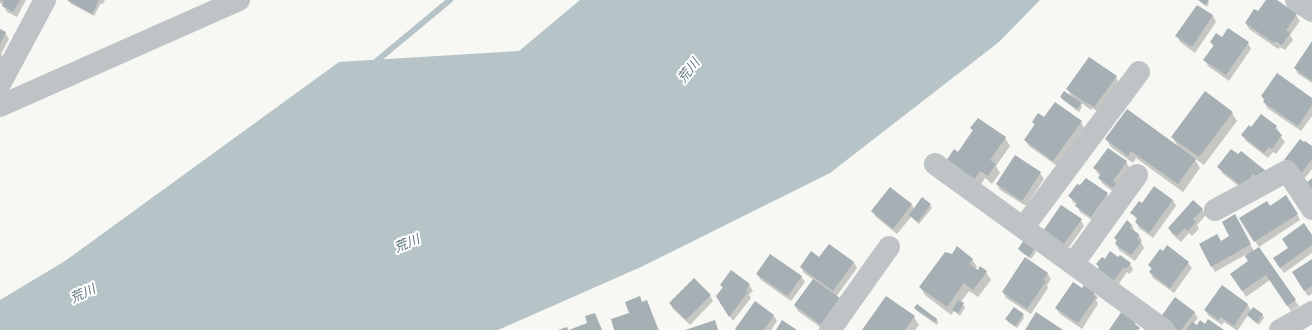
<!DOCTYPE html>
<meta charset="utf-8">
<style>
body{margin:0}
canvas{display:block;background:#f7f7f4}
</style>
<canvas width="1312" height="330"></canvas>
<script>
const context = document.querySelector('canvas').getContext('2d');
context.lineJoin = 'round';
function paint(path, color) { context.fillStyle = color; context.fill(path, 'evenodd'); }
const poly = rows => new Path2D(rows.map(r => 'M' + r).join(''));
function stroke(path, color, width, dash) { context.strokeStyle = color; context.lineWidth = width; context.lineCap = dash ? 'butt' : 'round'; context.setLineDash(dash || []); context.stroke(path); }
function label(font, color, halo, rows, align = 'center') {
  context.font = font + ' "PT Sans Narrow","Noto Sans JP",sans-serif'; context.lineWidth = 4; context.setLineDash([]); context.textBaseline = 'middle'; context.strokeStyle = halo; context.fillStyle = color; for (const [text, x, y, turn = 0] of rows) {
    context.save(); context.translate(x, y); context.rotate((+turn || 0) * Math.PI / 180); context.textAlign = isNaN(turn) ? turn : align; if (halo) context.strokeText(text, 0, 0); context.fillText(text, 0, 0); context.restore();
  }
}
paint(poly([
 [580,0,1040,0,999,42,830,173,641,267,498,330,0,330,0,300,65,261,339,62,519,51]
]), '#b6c4c7');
paint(poly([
 [0,0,26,0,17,17,7,12,3,5,0,3],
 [68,0,105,0,103,4,101,3,94,16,70,3],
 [1199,0,1207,0,1209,3,1207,7],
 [1267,0,1275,0,1296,15,1300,21,1290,35,1293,40,1285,50,1280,47,1278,49,1249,29,1246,23,1258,13],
 [1197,6,1213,16,1216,22,1195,53,1180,42,1177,36],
 [0,31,5,33,9,39,1,54,4,58,0,66],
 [1222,38,1248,43,1251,49,1229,81,1208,66,1205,60,1214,47,1211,42],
 [1312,43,1312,83,1298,74,1295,68],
 [1116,77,1119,83,1098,112,1092,108,1091,110,1080,102,1082,107,1079,112,1063,100,1061,97,1072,97,1067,89],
 [1262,96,1312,100,1312,116,1301,131,1267,108],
 [1232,113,1237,121,1204,165,1194,158,1200,168,1183,192,1136,158,1133,163,1111,147,1106,139,1179,148,1172,137],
 [1044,119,1081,122,1084,128,1057,166,1029,146,1025,140,1035,126,1033,122],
 [1276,127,1280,133,1279,134,1285,142,1276,154,1273,152,1268,158,1246,141,1242,135,1251,128],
 [972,128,1005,138,1010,146,996,166,1000,173,992,184,985,178,979,188,959,153,973,132],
 [1312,148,1312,169,1305,178,1289,166],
 [1015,157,1040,173,1044,179,1026,206,1000,190,997,184],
 [1126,162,1130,168,1116,194,1103,184,1099,178,1101,176,1098,174,1095,168],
 [1219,167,1265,171,1246,192,1222,173],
 [890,188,912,205,914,209,930,205,932,208,919,224,911,217,897,234,876,217,872,211],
 [1107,194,1110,200,1095,222,1080,212,1077,205,1073,202,1070,196],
 [1173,200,1176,206,1153,238,1139,228,1136,222,1137,220,1132,213,1142,204],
 [1270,207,1297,214,1300,220,1259,247,1244,224],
 [1202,209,1206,215,1197,225,1199,229,1192,236,1189,233,1181,242,1172,234,1169,228],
 [1235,216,1254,251,1295,301,1299,306,1291,311,1270,280,1246,297,1235,280,1249,262,1245,255,1215,272,1200,245,1221,242,1231,237],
 [1081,220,1084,226,1067,250,1048,237],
 [1132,225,1135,232,1139,235,1142,241,1141,242,1144,248,1135,261,1119,250,1116,244,1117,242,1115,238],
 [1312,237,1312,253,1284,273,1277,264],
 [830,245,854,263,857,268,836,297,824,330,798,311,795,306,814,280,804,273,801,267,819,259],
 [1019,249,1035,249,1036,252,1031,259,1021,252],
 [1118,258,1130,264,1133,269,1130,274,1127,272,1116,288,1097,264],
 [972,259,977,267,975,270,986,272,991,280,978,297,969,291,961,302,965,307,960,316,954,311,951,315,925,295,920,287],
 [1312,260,1312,294,1308,296,1296,278],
 [1188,263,1192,268,1174,293,1153,278,1150,272,1152,270,1149,265],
 [1047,273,1051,279,1047,285,1048,288,1031,314,1006,298,1003,292],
 [757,274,801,276,805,282,791,301,761,280],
 [721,285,749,285,753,291,749,295,751,298,733,321,720,303,723,288],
 [1222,287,1248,305,1251,311,1253,308,1263,315,1264,318,1259,325,1250,318,1248,315,1238,330,1236,330,1224,322,1222,325,1209,316,1205,310],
 [1083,290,1094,293,1098,298,1096,300,1098,304,1082,329,1060,314,1056,308],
 [710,296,713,301,690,325,673,309,670,303],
 [639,297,642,303,647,301,659,330,615,330,630,313],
 [915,308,937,319,938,322,937,325,917,311],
 [1194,312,1198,318,1193,324,1197,327,1206,325,1222,330,1173,330,1165,324],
 [1023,315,1024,318,1017,328,1008,322,1007,319],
 [774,316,777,321,771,330,736,330],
 [914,317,919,325,915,330,863,330]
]), '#0003');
stroke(poly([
 [373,64,450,0]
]), '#b6c4c7', 6);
paint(poly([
 [0,0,20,0,13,12,2,6,4,2],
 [67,0,99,0,92,14],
 [1198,0,1209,0,1205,5],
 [1266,0,1277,0,1297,14,1286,30,1290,33,1282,45,1276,41,1274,43,1245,23,1254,9,1258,11],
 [1197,5,1213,15,1192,47,1175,36],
 [1228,28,1249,42,1226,75,1203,60,1214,45,1210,42,1216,33,1222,37],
 [0,29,6,32,0,44],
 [1312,41,1312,81,1294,68],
 [1089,57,1117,76,1094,107,1088,103,1087,104,1066,89],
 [1277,73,1312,98,1312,105,1298,126,1263,102,1265,99,1261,96],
 [1064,91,1082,103,1077,109,1060,97],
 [1205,91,1233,112,1199,157,1171,137],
 [1055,102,1082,121,1053,161,1024,140,1035,124,1032,122,1038,113,1044,117],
 [1127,109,1196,159,1178,184,1131,151,1128,156,1105,139],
 [1261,114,1277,126,1275,129,1282,135,1272,149,1269,147,1264,153,1241,135,1249,125,1251,127],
 [978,118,1006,137,990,160,996,164,988,176,980,171,974,180,946,161,954,149,958,152,973,130,970,128],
 [1300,139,1304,142,1305,141,1312,146,1312,159,1302,173,1284,160],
 [1108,148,1127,161,1113,181,1116,183,1113,188,1098,178,1101,173,1093,168],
 [1231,149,1238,154,1241,151,1266,171,1256,177,1253,174,1243,187,1217,167],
 [1015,155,1041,172,1022,201,996,184],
 [1086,178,1108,193,1091,217,1075,206,1077,202,1068,196,1077,184,1080,185],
 [1312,178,1312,191,1306,183],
 [1154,186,1173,200,1149,233,1135,222,1138,218,1130,213,1139,201,1142,203],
 [890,187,912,204,893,229,871,211],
 [1286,195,1298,214,1254,242,1239,218,1267,201,1270,206],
 [922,197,931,204,918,222,909,215],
 [1193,200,1203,209,1193,219,1196,222,1188,231,1185,228,1177,236,1168,228],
 [1061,205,1082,219,1063,245,1043,231],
 [1235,214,1251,244,1211,267,1199,244,1217,234,1221,241,1229,236,1222,222],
 [1127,220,1132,225,1130,228,1139,234,1137,238,1141,242,1131,255,1115,244,1117,240,1114,238],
 [1304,223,1312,235,1312,245,1280,268,1273,258,1288,248,1282,239],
 [1024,240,1035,248,1029,257,1018,249],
 [829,244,854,262,833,291,800,267,811,251,819,257],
 [1167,245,1189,262,1170,288,1149,272,1152,268,1148,265,1160,249,1163,251],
 [957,246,973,259,969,264,978,270,980,266,987,271,973,290,964,283,947,307,919,287,945,252,952,254],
 [1259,247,1296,300,1287,306,1266,275,1242,291,1230,274,1248,261,1245,256],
 [1110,251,1118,257,1120,255,1131,263,1126,269,1124,267,1112,283,1096,271,1099,267,1096,264,1102,257,1105,259],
 [770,254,802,276,788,296,756,274],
 [1025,257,1048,273,1043,280,1046,281,1027,309,1002,292],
 [1312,259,1312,286,1304,291,1292,272],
 [731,270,750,284,746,290,748,292,729,317,716,296,723,287,720,285],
 [694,278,711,295,686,320,669,303],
 [813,279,840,298,821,325,794,305],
 [1073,282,1082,288,1084,285,1095,292,1093,295,1096,297,1078,323,1055,308],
 [1222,285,1248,304,1234,326,1221,317,1218,320,1204,310],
 [640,296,642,302,647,300,658,330,614,330,611,319,629,313,625,302],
 [886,296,915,316,905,330,862,330],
 [1175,297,1195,312,1181,330,1177,330,1160,318],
 [958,300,964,303,958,313,952,310],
 [755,301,774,315,764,330,736,330,735,329],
 [917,304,937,319,935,322,914,308],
 [1014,307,1024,314,1015,326,1005,319],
 [1253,307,1263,314,1257,323,1247,315],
 [1122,311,1136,321,1135,324,1140,328,1138,330,1109,330],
 [1036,312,1063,330,1025,330],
 [595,313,602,330,569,330,587,323,585,316],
 [1208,319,1224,330,1186,330,1192,322,1197,325,1200,320,1205,324],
 [715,320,718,330,685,330],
 [782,320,797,330,776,330],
 [567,327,568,330,558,330]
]), '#a5afb4');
stroke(poly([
 [1296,0,1312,11],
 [0,84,45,0],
 [0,106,239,0],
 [935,164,1164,330],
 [1215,210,1287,171,1312,209],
 [1023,228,1139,72],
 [1073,264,1137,175],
 [830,330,889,247],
 [1280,330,1312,312]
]), '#bec3c6', 22);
label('italic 13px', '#5e7579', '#fff', [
 ["荒川",689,71,-52],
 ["荒川",407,244,-23],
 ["荒川",83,294,-25]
]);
</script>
